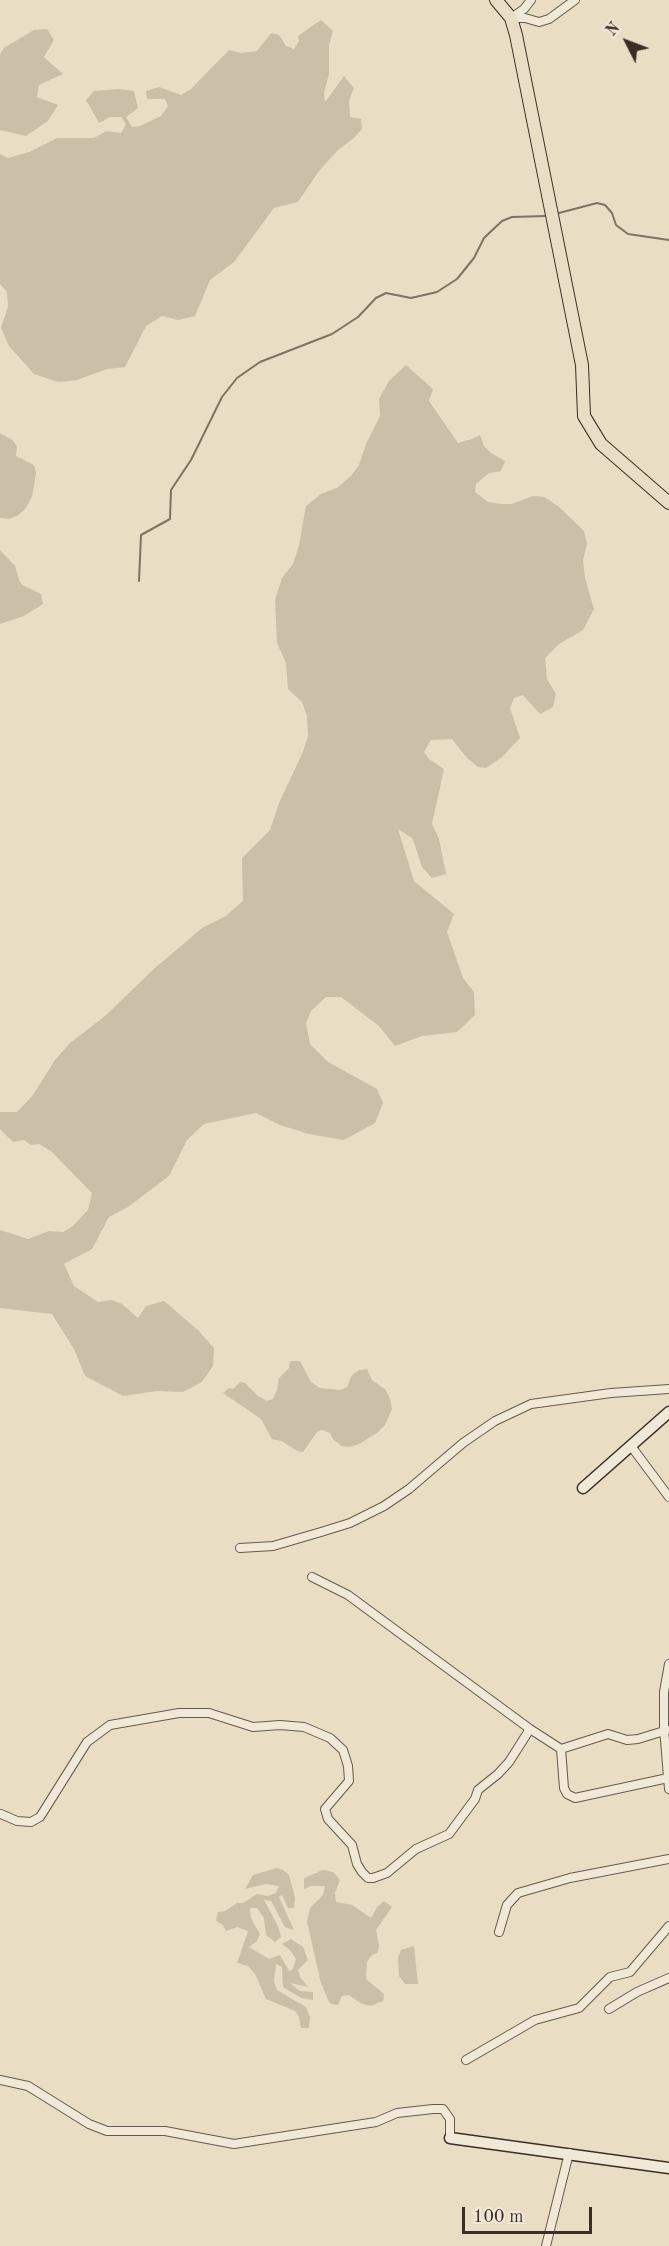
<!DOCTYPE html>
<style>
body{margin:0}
#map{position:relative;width:669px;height:2246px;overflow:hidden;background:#e9ddc3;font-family:"Old Standard TT",serif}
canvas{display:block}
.north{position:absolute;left:597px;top:12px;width:60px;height:60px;-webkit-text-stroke:4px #f1e9d8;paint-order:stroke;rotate:312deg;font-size:16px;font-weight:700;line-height:24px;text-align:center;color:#3c2d25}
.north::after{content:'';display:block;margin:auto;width:21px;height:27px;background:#3c2d25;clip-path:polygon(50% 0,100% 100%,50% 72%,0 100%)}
.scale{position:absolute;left:462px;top:2207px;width:130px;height:27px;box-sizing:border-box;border:3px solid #3c2d25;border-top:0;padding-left:8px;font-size:18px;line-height:21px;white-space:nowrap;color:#3c2d25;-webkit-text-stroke:4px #f1e9d8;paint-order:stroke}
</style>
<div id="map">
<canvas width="669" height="2246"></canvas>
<div class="north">N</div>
<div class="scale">100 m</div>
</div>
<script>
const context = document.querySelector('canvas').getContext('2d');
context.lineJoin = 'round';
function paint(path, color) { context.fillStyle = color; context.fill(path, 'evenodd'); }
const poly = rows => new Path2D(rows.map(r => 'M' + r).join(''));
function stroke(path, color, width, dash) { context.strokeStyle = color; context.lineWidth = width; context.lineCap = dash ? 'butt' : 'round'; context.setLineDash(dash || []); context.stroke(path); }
paint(poly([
 [321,20,333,31,329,45,329,74,324,93,325,102,344,76,354,88,349,101,350,117,361,119,362,129,354,138,338,150,319,171,298,202,274,208,234,262,210,280,195,316,178,320,162,316,146,326,125,367,107,369,77,380,58,382,34,374,9,346,1,328,8,306,7,292,0,284,0,154,8,158,29,152,57,138,94,138,106,131,121,133,126,124,121,117,110,117,99,123,86,100,94,91,119,89,134,91,138,108,126,117,132,127,140,126,161,116,168,106,165,99,147,99,146,91,159,87,181,95,191,89,229,50,241,53,257,51,271,33,279,35,286,46,294,49,299,41,298,36],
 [47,29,54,40,44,57,63,74,39,85,37,97,58,105,48,121,26,136,0,130,0,54,4,48,34,30],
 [406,365,433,389,429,401,458,443,472,439,480,435,484,446,491,453,505,461,501,471,489,473,476,484,475,492,488,502,502,504,511,504,533,496,544,497,558,506,584,531,587,544,583,560,585,578,594,609,583,630,559,644,545,658,547,679,556,694,553,707,540,714,523,695,514,698,510,708,520,738,502,757,486,768,478,767,467,758,452,739,431,740,424,752,429,759,444,769,432,824,439,839,446,874,432,878,422,867,413,839,398,829,414,881,454,914,447,932,463,978,474,992,475,1015,457,1032,422,1036,395,1046,379,1026,341,997,326,997,311,1011,306,1023,310,1044,328,1062,377,1089,383,1103,375,1123,344,1140,309,1134,280,1125,256,1113,204,1124,187,1140,169,1176,128,1207,109,1217,92,1249,64,1264,74,1286,98,1302,111,1300,122,1304,138,1318,146,1306,164,1301,198,1330,214,1348,213,1366,202,1382,183,1392,157,1391,123,1396,85,1376,74,1349,52,1314,0,1308,0,1230,28,1239,49,1231,63,1232,73,1226,88,1210,92,1193,51,1151,39,1144,31,1145,24,1140,13,1142,0,1129,0,1112,17,1112,33,1095,55,1060,70,1043,105,1016,155,968,202,928,226,916,243,901,242,858,270,830,279,803,303,752,308,736,307,716,302,702,288,689,286,663,277,643,275,600,282,578,293,564,299,545,306,506,321,494,337,488,351,476,359,465,366,444,380,416,379,399,389,381],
 [0,433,12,440,17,446,16,456,34,465,36,473,32,497,25,509,17,516,9,519,0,518],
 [0,550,15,566,19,580,22,585,41,594,43,604,24,616,0,624],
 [290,1361,300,1361,311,1382,320,1388,340,1390,347,1387,352,1375,359,1370,367,1369,372,1380,386,1390,390,1399,392,1409,385,1425,377,1433,359,1444,349,1447,342,1446,333,1439,330,1433,322,1430,317,1432,303,1452,297,1451,282,1441,272,1439,261,1419,223,1393,229,1388,233,1389,240,1382,245,1383,257,1395,267,1401,273,1399,277,1390,279,1378,289,1368],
 [277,1868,283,1870,289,1875,295,1898,294,1908,288,1908,282,1895,279,1897,294,1930,285,1927,271,1901,264,1900,278,1926,281,1937,275,1942,266,1935,264,1918,257,1908,250,1908,251,1918,260,1934,257,1941,249,1947,269,1959,280,1955,289,1971,293,1969,296,1959,290,1950,282,1944,291,1939,303,1947,308,1960,298,1970,300,1977,308,1987,290,1983,300,1991,313,1992,313,2000,301,1998,283,1987,282,1967,276,1964,274,1982,277,1990,306,2007,310,2017,309,2028,301,2028,299,2017,295,2011,266,1999,255,1974,248,1966,237,1963,248,1931,237,1927,226,1931,223,1925,216,1921,218,1912,225,1911,237,1903,243,1903,257,1894,268,1896,276,1893,279,1886,266,1884,245,1889,253,1875],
 [323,1870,333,1872,340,1880,335,1893,336,1902,352,1905,371,1918,377,1907,384,1901,392,1907,376,1930,379,1946,378,1952,371,1956,367,1962,366,1979,384,1994,383,2001,371,2006,360,2003,349,1995,342,1996,338,2005,332,2004,329,2002,321,1983,307,1922,310,1908,323,1895,325,1886,311,1886,304,1889,304,1878],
 [414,1946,418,1984,405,1984,399,1976,398,1957,401,1950]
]), '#ccbfa8');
stroke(poly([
 [559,213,597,203,605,205,612,213,616,225,628,234,669,240],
 [139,581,141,535,170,519,171,490,191,460,222,397,237,378,260,362,332,334,358,317,376,298,386,293,411,298,437,292,457,279,474,258,484,238,502,221,512,217,545,216]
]), '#807363', 2);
const street = poly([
 [531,0,524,9,511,18,525,18,539,22,549,19,575,0],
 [631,1446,669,1497],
 [240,1548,273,1546,321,1532,350,1523,384,1506,409,1489,463,1443,495,1421,531,1404,611,1393,669,1389],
 [312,1577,348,1595,530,1729,561,1749,608,1734,627,1740,638,1739,664,1731,664,1692,669,1664],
 [667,1730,664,1731,665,1740,669,1789],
 [561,1749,564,1788,567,1794,575,1798,668,1778],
 [1,1814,17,1821,31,1822,40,1817,87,1742,110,1725,179,1713,209,1713,253,1727,280,1725,304,1727,330,1738,343,1750,348,1766,349,1781,325,1809,328,1819,352,1845,357,1864,362,1872,368,1878,373,1878,387,1873,416,1849,449,1834,475,1799,478,1790,498,1774,509,1762,530,1729],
 [499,1932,507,1905,518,1893,570,1878,669,1859],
 [609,2009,637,1992,669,1978],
 [466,2060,535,2020,579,2008,610,1977,630,1972,669,1926],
 [0,2080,28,2086,89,2124,107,2131,165,2131,234,2144,376,2122,397,2113,433,2109,443,2109,450,2119,450,2138],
 [546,2246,569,2153]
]);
const secondary = poly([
 [583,1488,669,1412],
 [450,2138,669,2168]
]);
const primary = poly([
 [496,0,511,18,516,35,582,365,584,416,601,444,669,503]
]);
stroke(street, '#67594c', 10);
stroke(secondary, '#3c2d25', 13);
stroke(primary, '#3c2d25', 14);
stroke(street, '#f1e9d8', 8);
stroke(secondary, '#f1e9d8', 10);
stroke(primary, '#e9ddc3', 12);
</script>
